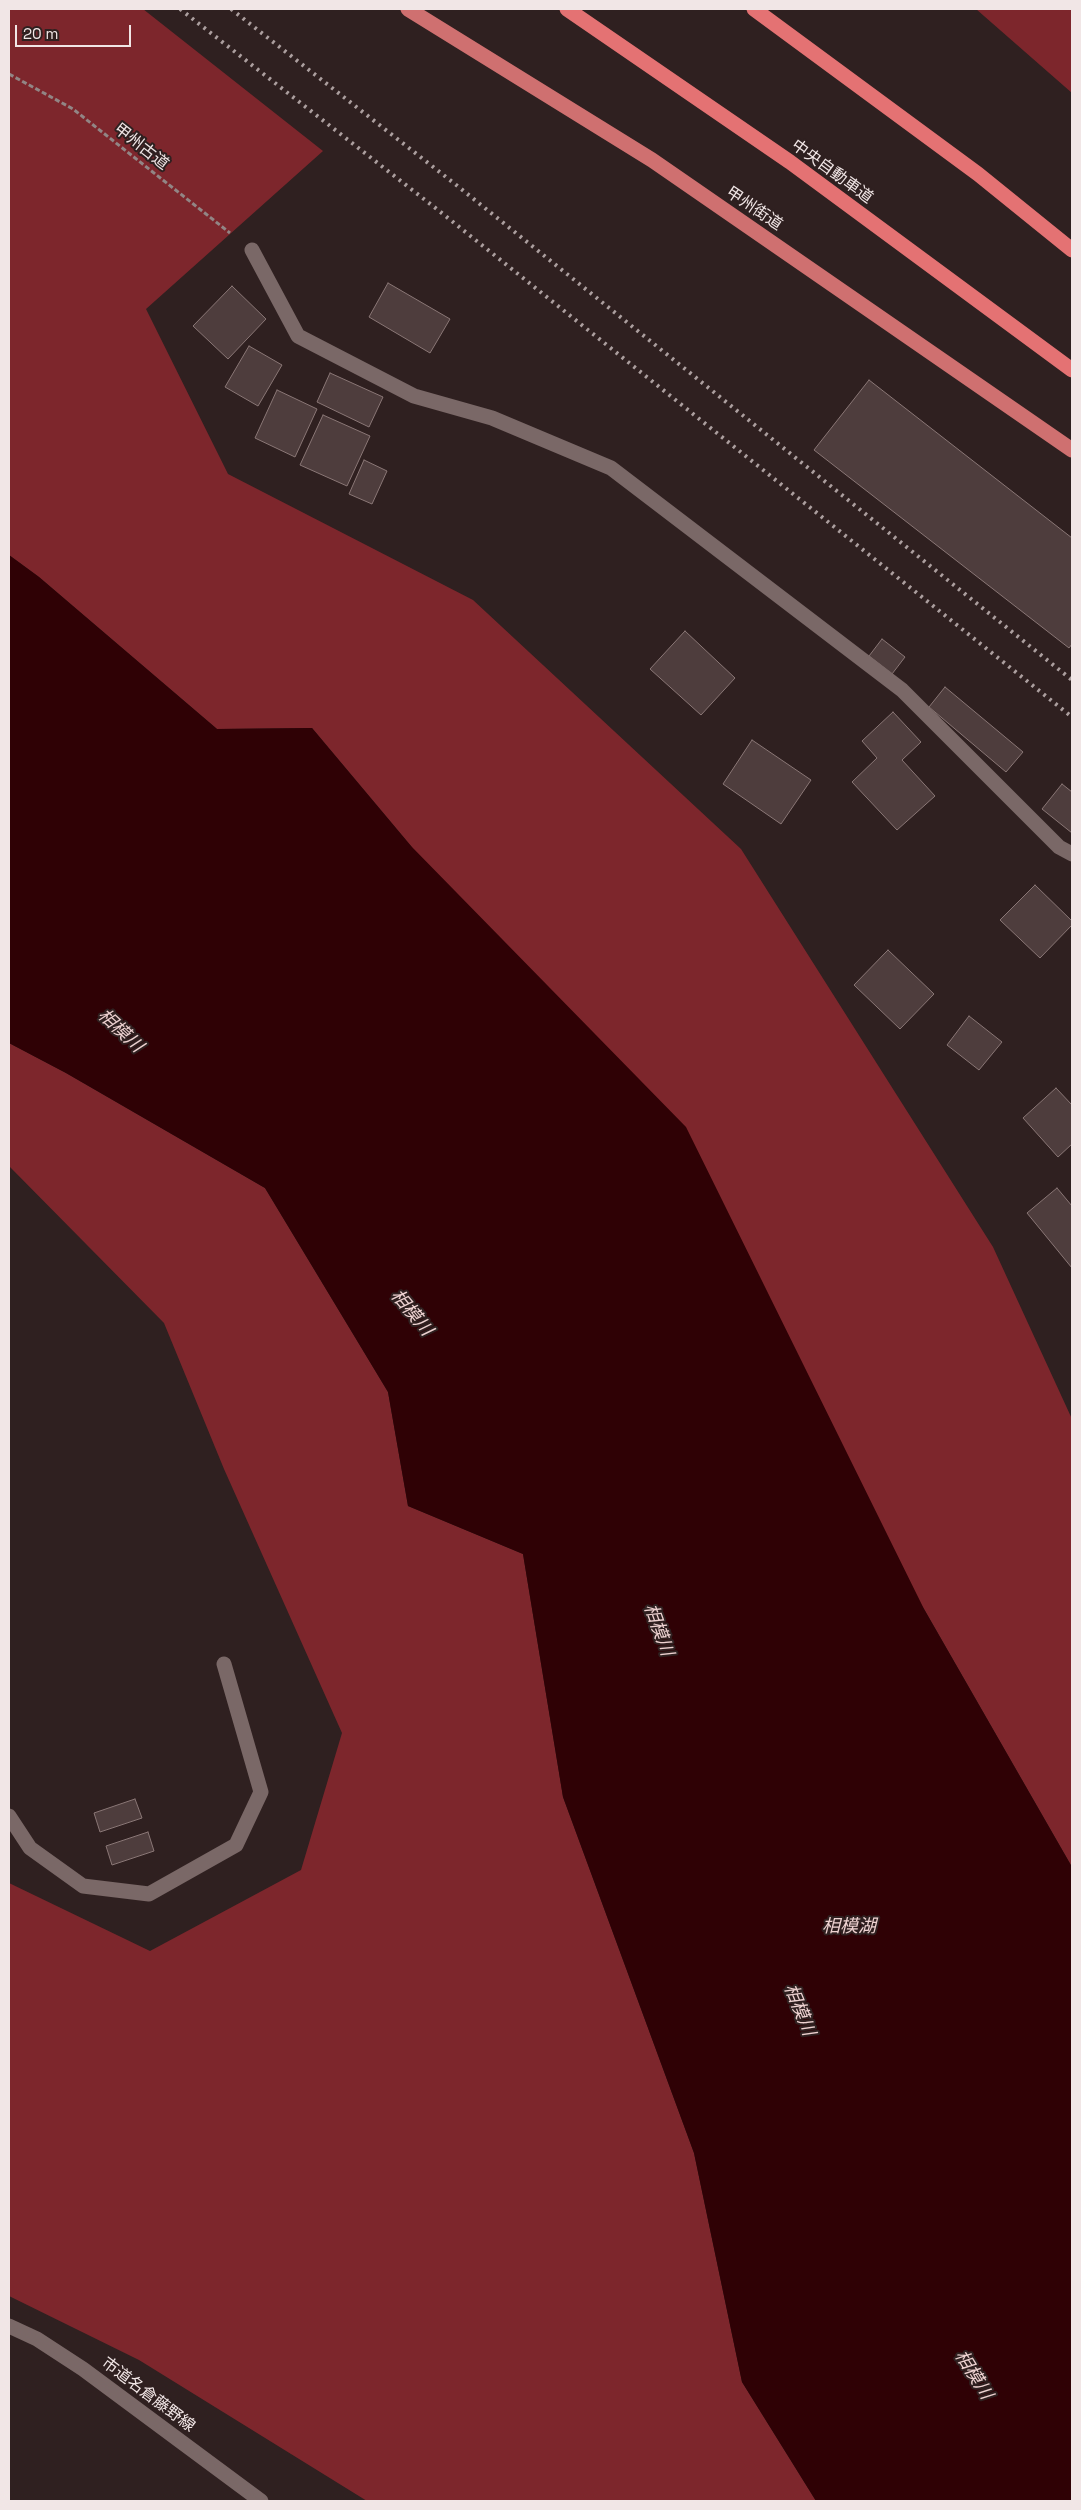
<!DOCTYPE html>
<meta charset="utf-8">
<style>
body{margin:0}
#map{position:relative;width:1081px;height:2510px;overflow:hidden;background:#2f2020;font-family:"Space Grotesk",sans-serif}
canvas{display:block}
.frame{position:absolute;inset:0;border:10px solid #f1e6e6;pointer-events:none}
.scale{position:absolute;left:15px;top:25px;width:116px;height:22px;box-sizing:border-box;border:2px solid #f1e6e6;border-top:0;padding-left:6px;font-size:15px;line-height:18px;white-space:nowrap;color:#f1e6e6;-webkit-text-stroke:4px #2f2020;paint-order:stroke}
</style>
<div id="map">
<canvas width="1081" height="2510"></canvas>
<div class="frame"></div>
<div class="scale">20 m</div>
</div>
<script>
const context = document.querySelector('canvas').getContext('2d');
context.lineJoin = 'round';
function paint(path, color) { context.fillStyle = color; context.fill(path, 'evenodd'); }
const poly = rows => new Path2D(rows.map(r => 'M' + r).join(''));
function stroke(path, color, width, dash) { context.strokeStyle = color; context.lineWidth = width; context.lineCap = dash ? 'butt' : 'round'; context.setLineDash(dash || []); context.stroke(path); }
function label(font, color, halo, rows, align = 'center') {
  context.font = font + ' "Space Grotesk","Noto Sans JP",sans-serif'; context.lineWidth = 4; context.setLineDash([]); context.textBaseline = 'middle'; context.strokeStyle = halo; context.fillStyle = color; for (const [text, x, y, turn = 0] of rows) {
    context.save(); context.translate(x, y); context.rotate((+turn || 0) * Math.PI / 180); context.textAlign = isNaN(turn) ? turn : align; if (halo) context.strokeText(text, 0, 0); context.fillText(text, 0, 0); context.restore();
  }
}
paint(poly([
 [9,9,143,9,323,151,146,309,228,474,473,600,741,849,993,1247,1072,1419,1072,1867,924,1609,411,846,312,728,217,729,39,577,9,555],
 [976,9,1072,9,1072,93],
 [9,1043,66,1073,265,1188,388,1392,408,1506,523,1554,563,1797,694,2153,742,2382,816,2501,367,2501,139,2360,9,2296,9,1883,150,1951,301,1870,342,1733,224,1469,164,1323,9,1166]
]), '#7d262c');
paint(poly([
 [9,555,39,577,217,729,312,728,411,846,686,1127,924,1609,1072,1867,1072,2501,816,2501,742,2382,694,2153,563,1797,523,1554,408,1506,388,1392,265,1188,66,1073,9,1043]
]), '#2f0105');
const building = poly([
 [388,283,450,319,430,353,369,317,388,283],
 [232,286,266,319,228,359,193,326,232,286],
 [249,346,282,365,258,406,225,387,249,346],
 [330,373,383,397,369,427,317,402,330,373],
 [869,380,1072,538,1072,644,1069,648,814,450,869,380],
 [277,390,317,409,295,457,255,438,277,390],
 [323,415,370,436,347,486,300,465,323,415],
 [364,460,387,471,372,504,349,494,364,460],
 [685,631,735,678,701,715,650,669,685,631],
 [882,639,905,657,892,674,869,656,882,639],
 [945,687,1023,752,1006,772,929,707,945,687],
 [893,712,921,742,902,760,935,796,897,830,852,782,877,758,862,741,893,712],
 [752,740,811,780,781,824,723,784,752,740],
 [1062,784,1072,792,1072,833,1042,809,1062,784],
 [1035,885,1072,921,1072,925,1040,958,1000,920,1035,885],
 [888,950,934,994,900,1029,854,985,888,950],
 [969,1016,1002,1042,979,1070,947,1045,969,1016],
 [1056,1088,1072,1105,1072,1144,1058,1157,1023,1118,1056,1088],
 [1057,1188,1072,1206,1072,1268,1027,1213,1057,1188],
 [135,1799,142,1818,100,1832,94,1813,135,1799],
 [148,1832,154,1851,112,1865,106,1846,148,1832]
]);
paint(building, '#4e3d3d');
stroke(building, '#8a7776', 1);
stroke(poly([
 [9,74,73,109,230,233]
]), '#928585', 3, [5, 2.5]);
stroke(poly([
 [9,1816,30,1848,83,1886,149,1894,236,1845,261,1792,224,1664]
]), '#7a6867', 15);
stroke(poly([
 [252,250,298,336,414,396,492,418,611,468,902,690,1059,847,1072,854]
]), '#7a6867', 15);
stroke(poly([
 [9,2326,37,2339,83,2369,261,2501]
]), '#7a6867', 15);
stroke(poly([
 [408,9,652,160,1072,450]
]), '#cf7070', 15);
stroke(poly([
 [567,9,790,162,1072,370],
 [754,9,978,174,1072,250]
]), '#e47273', 15);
stroke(poly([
 [180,9,438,210,1072,717],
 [231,9,455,184,1072,680]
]), '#ac9f9f', 4, [2.5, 5]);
label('16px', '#f1e6e6', '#2f2020', [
 ["甲州古道",141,147,38],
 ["中央自動車道",832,172,36],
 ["甲州街道",754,209,34],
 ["市道名倉藤野線",148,2395,37]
]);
label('italic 18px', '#eed2d1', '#2f2020', [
 ["相模川",120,1031,43],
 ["相模川",411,1313,50],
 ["相模川",658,1630,70],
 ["相模湖",849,1927],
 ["相模川",799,2010,68],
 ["相模川",973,2375,58]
]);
</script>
